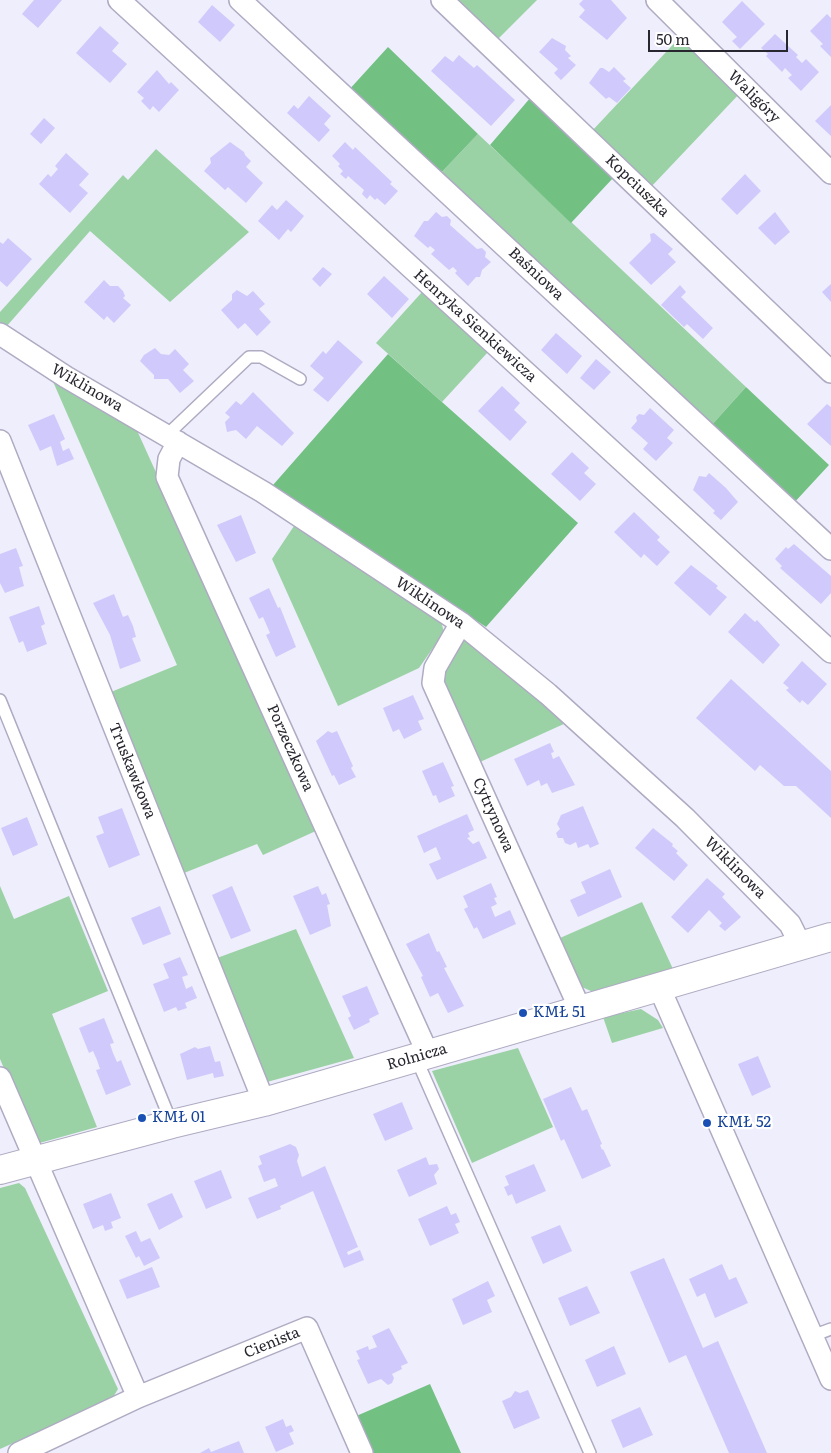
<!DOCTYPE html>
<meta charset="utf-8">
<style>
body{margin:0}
#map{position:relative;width:831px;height:1453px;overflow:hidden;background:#efeefc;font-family:Literata,serif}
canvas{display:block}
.scale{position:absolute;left:648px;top:30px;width:140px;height:22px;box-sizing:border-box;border:2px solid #282730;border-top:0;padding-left:6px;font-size:15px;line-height:18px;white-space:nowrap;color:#282730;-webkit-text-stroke:4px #fff;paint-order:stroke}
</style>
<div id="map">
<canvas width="831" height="1453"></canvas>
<div class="scale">50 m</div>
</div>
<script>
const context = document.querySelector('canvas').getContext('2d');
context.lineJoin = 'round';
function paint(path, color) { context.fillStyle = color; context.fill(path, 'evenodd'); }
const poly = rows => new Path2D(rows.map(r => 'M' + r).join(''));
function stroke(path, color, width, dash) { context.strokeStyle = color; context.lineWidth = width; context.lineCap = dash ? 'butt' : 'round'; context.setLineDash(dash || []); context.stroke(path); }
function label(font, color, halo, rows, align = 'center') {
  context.font = font + ' Literata,serif'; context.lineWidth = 4.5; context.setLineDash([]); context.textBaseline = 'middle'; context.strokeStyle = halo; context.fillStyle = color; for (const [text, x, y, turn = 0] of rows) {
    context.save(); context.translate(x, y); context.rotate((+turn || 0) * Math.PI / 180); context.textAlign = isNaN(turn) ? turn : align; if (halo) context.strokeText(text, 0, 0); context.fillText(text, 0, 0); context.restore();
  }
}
paint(poly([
 [452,0,537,0,496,41],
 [683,34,742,91,650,188,591,132],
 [478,134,746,387,709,428,438,176],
 [156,149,249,232,170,302,90,231,6,327,0,323,0,312,123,175,128,180],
 [423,291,488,352,442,402,376,343],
 [51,377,135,426,318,830,263,855,257,844,184,873,111,692,177,665],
 [296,523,440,618,444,632,419,668,338,706,272,559],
 [468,636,566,723,480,762,439,673,459,642],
 [0,886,14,919,69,896,108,991,52,1014,97,1127,36,1144,0,1059],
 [642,902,673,969,593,992,582,987,560,938],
 [296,929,354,1058,267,1082,217,958],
 [641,1009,658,1020,663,1028,612,1043,603,1017],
 [518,1048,553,1127,472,1163,432,1071],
 [19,1183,25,1188,118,1389,112,1399,0,1449,0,1188]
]), '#9bd2a5');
paint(poly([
 [388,47,478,134,438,176,347,92],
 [531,97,614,177,571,223,490,145],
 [388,354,578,523,486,627,273,485],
 [746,387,829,465,792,505,709,428],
 [430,1384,461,1453,369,1453,354,1417]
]), '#73c083');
paint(poly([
 [34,0,62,0,38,28,22,14],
 [583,0,611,0,627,18,607,40,579,17,585,10,579,4],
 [742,1,765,24,740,49,732,41,737,37,722,22],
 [212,5,235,25,220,42,198,22],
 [827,14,831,18,831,57,820,46,823,44,810,31],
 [100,26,119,43,112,51,127,64,110,83,76,53],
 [775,34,798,55,796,57,802,63,806,59,819,72,801,91,788,78,792,75,785,68,782,72,766,56,768,54,761,48],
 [552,38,566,46,565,50,571,56,568,58,576,65,561,80,554,73,558,69,539,52],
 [459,55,474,68,477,65,515,100,491,126,431,71,445,56,453,62],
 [614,67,626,79,623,81,631,88,617,103,609,97,606,99,589,83,600,68,603,68,609,72],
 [157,70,169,84,171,82,179,90,159,112,153,106,150,110,141,101,144,98,137,92],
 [309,96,331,116,324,124,330,130,319,142,287,113,294,105,298,109],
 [831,105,831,136,815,121],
 [44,118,55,128,41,144,30,134],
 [230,142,244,152,245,155,251,161,246,167,263,183,246,203,228,187,225,190,204,171,211,163,210,158],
 [345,142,353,150,355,147,392,182,390,184,398,191,385,205,377,198,375,200,370,195,367,199,362,194,364,190,348,176,346,179,340,174,343,171,338,166,340,164,332,156],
 [66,153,89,174,79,185,88,193,70,213,39,184,48,174,51,177,58,169,55,166],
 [745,174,761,191,737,215,721,199],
 [286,200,304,216,291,232,288,229,279,240,258,221,272,205,277,210],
 [436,212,442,217,447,216,451,220,450,225,477,249,482,248,486,252,485,257,491,262,482,270,480,277,476,277,468,286,455,273,457,271,453,267,449,270,431,254,435,250,430,246,428,248,414,236,424,221,428,221],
 [775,212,790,232,775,245,758,228],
 [654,233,673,249,668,254,676,262,651,285,629,263,651,241,650,234],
 [8,238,32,259,7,287,0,281,0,242,3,244],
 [323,267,332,274,320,287,312,279],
 [384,276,409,299,392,318,367,294],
 [104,280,110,286,118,286,123,291,125,296,123,298,131,305,114,323,107,316,104,320,84,302],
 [831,284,831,302,822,292],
 [680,285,686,292,681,297,713,328,703,339,687,324,684,327,661,305],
 [237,290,247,296,253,291,265,304,259,309,271,322,257,336,245,323,238,329,221,310,232,300,232,294],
 [556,333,582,356,567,374,541,350],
 [338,340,363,362,328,402,313,390,324,378,310,366,323,351,326,354],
 [155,348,161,354,169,355,175,349,189,364,183,370,194,381,180,393,168,379,154,379,154,375,140,361,144,355],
 [596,359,611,372,594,390,580,378],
 [502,386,520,403,514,410,527,422,510,441,478,411],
 [253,392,294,433,282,446,257,426,246,439,236,430,227,432,225,422,230,417,225,413,236,401,241,405],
 [827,404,831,407,831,446,807,424],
 [650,408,674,430,667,438,673,443,656,461,643,449,648,443,631,428,637,421,636,417,639,414,644,415],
 [54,414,65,439,60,442,63,451,69,448,74,459,57,466,51,446,40,451,28,425],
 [572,452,589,468,584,473,596,484,580,501,551,474],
 [709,473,726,488,738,502,721,520,713,513,715,511,693,490,699,476,706,477],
 [634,512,660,537,657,540,670,552,657,566,644,554,641,558,614,532],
 [241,515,256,553,236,562,217,525],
 [794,544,831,576,831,593,821,604,780,568,782,566,775,559,786,547,788,549],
 [16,548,23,566,19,567,24,586,5,593,0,583,0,554],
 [691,565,718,586,716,588,727,597,710,616,674,583],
 [269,588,278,608,280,607,296,647,276,657,266,635,270,633,263,617,259,619,249,598],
 [114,594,123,617,128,615,133,626,136,637,132,638,141,661,120,669,110,635,93,603],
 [39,606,45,624,41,626,47,644,27,652,23,641,19,643,9,617],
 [745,613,755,622,757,620,780,645,763,664,728,632],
 [802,661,827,684,808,705,802,700,800,703,786,690,789,688,783,683],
 [731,679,831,771,831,818,796,786,784,786,760,765,755,771,696,718],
 [413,695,424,719,418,721,422,730,404,739,399,729,393,732,383,708],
 [328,731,332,733,337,731,353,766,351,768,356,777,339,785,334,775,332,776,316,741],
 [550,743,554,752,551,753,553,759,559,756,575,785,552,793,547,783,541,786,539,780,527,786,514,759],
 [443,762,454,786,451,787,455,796,439,803,436,795,433,796,422,771],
 [583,806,599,844,590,848,588,844,578,848,576,842,570,845,565,843,563,838,558,838,556,833,560,829,557,824,561,815],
 [122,808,140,855,109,868,96,836,104,833,98,817],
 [467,814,474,830,468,833,470,837,467,838,473,844,479,841,487,858,437,880,429,864,441,859,436,847,424,853,417,836],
 [27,817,38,845,13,856,1,828],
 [653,828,673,844,672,846,678,851,676,853,688,865,674,881,635,848],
 [610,869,622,897,578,917,570,900,586,893,581,882],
 [707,878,725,894,722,897,741,917,725,931,719,926,722,923,709,910,688,933,671,917],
 [491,883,497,897,494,898,497,904,491,907,495,917,510,910,516,924,483,939,477,927,474,929,464,909,468,907,463,896],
 [232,886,251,931,231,939,212,895],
 [318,886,322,895,326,893,330,904,327,905,331,926,310,935,293,896],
 [160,906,171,934,143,945,131,918],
 [429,933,437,952,439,951,447,967,444,968,464,1006,448,1013,438,993,430,997,421,977,423,976,406,944],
 [180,957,188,975,182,977,186,989,192,986,197,998,185,1003,187,1008,178,1011,176,1007,164,1012,153,984,169,978,163,964],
 [367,986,379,1014,369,1019,370,1022,354,1030,348,1018,351,1016,342,996],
 [104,1018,114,1043,110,1044,113,1053,117,1062,121,1060,131,1085,106,1095,96,1070,100,1069,97,1060,93,1051,89,1053,79,1028],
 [210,1046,215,1062,220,1061,224,1076,214,1078,213,1073,187,1080,180,1054,195,1047,198,1049],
 [758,1056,771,1087,752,1096,738,1064],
 [571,1087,582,1111,587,1109,602,1144,600,1145,602,1150,603,1149,611,1166,582,1179,564,1139,561,1141,543,1099],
 [402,1102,413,1129,385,1141,373,1114],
 [290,1144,296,1147,299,1155,297,1161,302,1177,325,1166,358,1247,347,1252,348,1255,360,1250,364,1260,344,1268,313,1191,280,1206,281,1209,257,1219,248,1198,278,1186,275,1178,264,1182,258,1166,262,1164,259,1156],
 [426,1157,429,1165,437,1164,439,1169,434,1175,437,1184,409,1197,397,1170],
 [534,1164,546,1191,516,1204,512,1194,508,1196,504,1187,509,1185,505,1176],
 [221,1170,232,1198,206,1209,194,1181],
 [111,1193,121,1218,111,1222,113,1228,105,1231,103,1225,93,1229,83,1204],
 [172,1193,183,1217,159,1230,147,1204],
 [447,1206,451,1215,456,1213,460,1222,455,1224,459,1233,430,1246,418,1219],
 [560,1225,572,1251,543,1264,531,1237],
 [136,1231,141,1242,150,1238,160,1258,144,1266,139,1256,136,1258,125,1236],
 [664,1258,703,1348,718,1341,767,1453,729,1453,686,1355,669,1363,630,1272],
 [722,1264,729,1280,736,1277,748,1303,715,1318,705,1293,697,1297,689,1279],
 [152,1267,160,1287,127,1299,119,1280],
 [488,1281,495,1296,487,1300,492,1312,463,1325,452,1299],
 [587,1286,600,1313,570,1326,558,1298],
 [389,1328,408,1363,401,1366,402,1369,392,1374,394,1378,392,1383,388,1385,381,1379,368,1384,357,1360,360,1359,356,1351,368,1346,369,1350,377,1347,372,1336],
 [614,1346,626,1374,597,1387,585,1360],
 [528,1390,540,1418,514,1429,502,1401,511,1397,515,1391,520,1393],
 [640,1407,653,1435,623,1448,611,1420],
 [283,1419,286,1427,291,1425,294,1431,289,1433,294,1444,276,1452,265,1427],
 [239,1441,244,1453,200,1453,209,1448,211,1452]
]), '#d0c9fc');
const service = poly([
 [167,435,249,357,261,357,300,379],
 [0,700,172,1124],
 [416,1058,590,1453],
 [812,1336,831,1329]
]);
const minor = poly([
 [119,0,831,652],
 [240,0,831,549],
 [442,0,831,372],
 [657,0,831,173],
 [0,334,66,377,263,492,461,623,548,694,685,818,790,924,796,936,796,947],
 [0,441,264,1102],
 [178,442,169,459,167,477,428,1054],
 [461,623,435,668,433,683,580,1009],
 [659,987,831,1379],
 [0,1078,138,1397],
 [19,1453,138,1397,307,1328,362,1453]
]);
const tertiary = poly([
 [0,1170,172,1124,264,1102,831,937]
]);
stroke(service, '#aeabc2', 14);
stroke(minor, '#aeabc2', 24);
stroke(tertiary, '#aeabc2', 30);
stroke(service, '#fff', 11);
stroke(minor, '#fff', 21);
stroke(tertiary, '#fff', 28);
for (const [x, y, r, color] of [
 [523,1013,5,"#1a4fb4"],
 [142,1118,5,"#1a4fb4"],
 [707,1123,5,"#1a4fb4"]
]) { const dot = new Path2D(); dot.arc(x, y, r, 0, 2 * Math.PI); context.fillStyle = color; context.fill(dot); stroke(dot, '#fff', 2); }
label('15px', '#282730', '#fff', [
 ["Waligóry",754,97,45],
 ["Kopciuszka",637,186,44],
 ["Baśniowa",536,274,43],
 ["Henryka Sienkiewicza",475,326,42],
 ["Wiklinowa",87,388,30],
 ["Wiklinowa",430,603,34],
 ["Porzeczkowa",290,748,66],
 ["Truskawkowa",132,771,68],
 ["Cytrynowa",493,815,66],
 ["Wiklinowa",735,868,45],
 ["Rolnicza",417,1057,-16],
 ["Cienista",272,1343,-22]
]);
label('15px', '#164399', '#fff', [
 ["KMŁ 51",533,1013],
 ["KMŁ 01",152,1118],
 ["KMŁ 52",717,1123]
], 'left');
</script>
